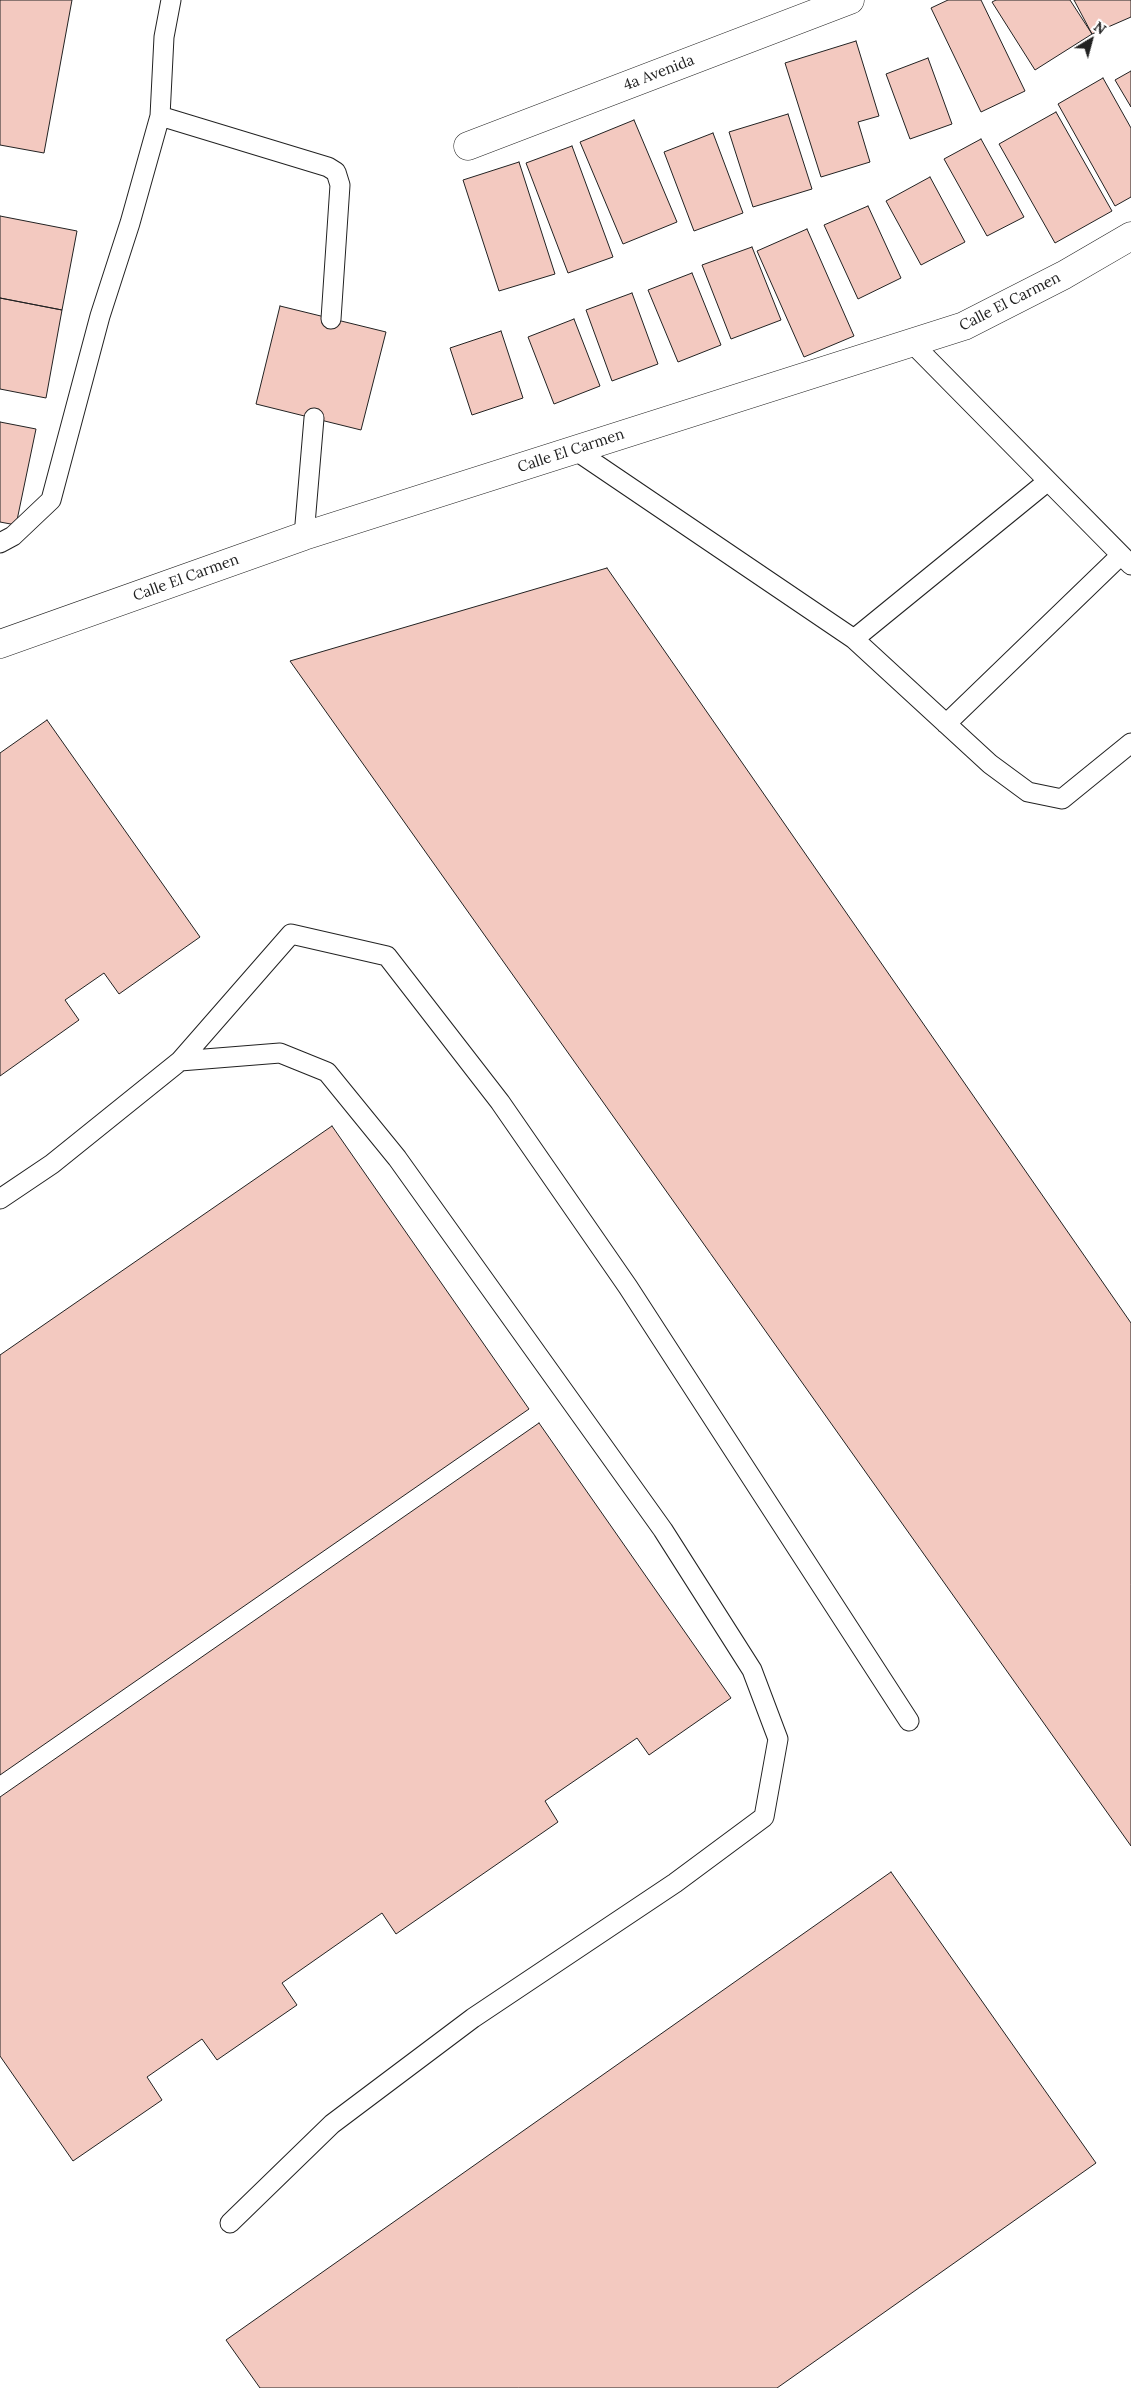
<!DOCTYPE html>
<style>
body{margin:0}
#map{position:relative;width:1131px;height:2388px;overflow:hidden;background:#fff;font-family:Lora,serif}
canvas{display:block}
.north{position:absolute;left:1066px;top:15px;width:50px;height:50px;-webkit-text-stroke:4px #fff;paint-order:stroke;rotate:37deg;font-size:14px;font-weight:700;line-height:20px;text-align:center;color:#222}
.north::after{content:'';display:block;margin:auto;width:18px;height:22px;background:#222;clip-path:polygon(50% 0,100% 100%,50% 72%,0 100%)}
</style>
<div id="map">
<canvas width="1131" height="2388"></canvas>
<div class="north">N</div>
</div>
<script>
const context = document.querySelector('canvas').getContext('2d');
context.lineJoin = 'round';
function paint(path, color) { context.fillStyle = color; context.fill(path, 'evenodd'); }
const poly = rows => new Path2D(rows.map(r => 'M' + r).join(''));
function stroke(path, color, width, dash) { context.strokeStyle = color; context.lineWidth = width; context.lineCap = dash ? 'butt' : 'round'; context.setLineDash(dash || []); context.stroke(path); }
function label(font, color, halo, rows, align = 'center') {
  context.font = font + ' Lora,serif'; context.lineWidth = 4; context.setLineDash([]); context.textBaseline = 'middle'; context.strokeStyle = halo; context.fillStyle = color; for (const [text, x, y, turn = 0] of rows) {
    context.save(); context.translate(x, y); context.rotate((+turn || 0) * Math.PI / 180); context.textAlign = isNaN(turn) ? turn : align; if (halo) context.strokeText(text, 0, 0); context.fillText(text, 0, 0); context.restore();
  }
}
const building = poly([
 [0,0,72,0,44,153,0,145,0,0],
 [948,0,981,0,1025,91,981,112,931,8,948,0],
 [996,0,1070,0,1092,34,1035,70,992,2,996,0],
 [1074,0,1131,0,1131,17,1092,34,1074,0],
 [856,41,879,116,858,122,870,162,821,177,785,63,856,41],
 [928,58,952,124,910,139,886,74,928,58],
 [1131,71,1131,107,1115,80,1131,71],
 [1103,78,1131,128,1131,197,1115,206,1058,104,1103,78],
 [1056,112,1112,211,1055,243,999,144,1056,112],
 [788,114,812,189,753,207,729,132,788,114],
 [634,120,677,222,623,244,580,142,634,120],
 [713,133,743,213,694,231,664,152,713,133],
 [981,139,1024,217,987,236,944,159,981,139],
 [572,146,613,257,568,273,526,163,572,146],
 [519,162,555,274,499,291,463,180,519,162],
 [930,177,965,242,921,265,886,201,930,177],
 [868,206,901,278,858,299,824,225,868,206],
 [0,216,77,231,62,310,0,298,0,216],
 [807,229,854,336,804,357,757,251,807,229],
 [752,247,781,320,731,339,702,265,752,247],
 [692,273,721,345,678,362,648,290,692,273],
 [632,293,658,364,612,381,586,310,632,293],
 [0,298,62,310,46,398,0,389,0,298],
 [280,306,386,332,361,430,256,404,280,306],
 [574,319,600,386,554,404,528,337,574,319],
 [501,331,523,398,472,415,450,348,501,331],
 [0,422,36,429,16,525,0,522,0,422],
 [607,568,1131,1323,1131,1846,290,661,607,568],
 [47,720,200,937,119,994,104,973,65,1000,79,1020,0,1076,0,753,47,720],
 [332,1126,529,1409,0,1775,0,1355,332,1126],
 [539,1423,731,1698,649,1755,637,1738,545,1801,558,1822,396,1934,382,1913,282,1983,297,2005,217,2060,202,2039,147,2077,162,2100,73,2161,0,2056,0,1797,539,1423],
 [891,1872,1096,2163,777,2388,260,2388,226,2340,891,1872]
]);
paint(building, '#f3c9c0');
stroke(building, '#222', 1);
const service = poly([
 [171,0,164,37,160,116,328,167,336,172,340,185,331,319],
 [912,343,1131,565],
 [575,450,854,639,990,764,1028,792,1062,799,1131,743],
 [304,536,314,418],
 [0,543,13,536,51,500,100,316,130,223,160,116],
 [854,639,1048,481],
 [946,724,1121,555],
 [180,1061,280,1053,327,1072,397,1158,663,1530,752,1670,778,1739,764,1817,675,1883,473,2018,332,2124,230,2223],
 [0,1199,52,1164,180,1061,291,934,387,956,500,1102,628,1287,909,1721]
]);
const minor = poly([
 [468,146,850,0],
 [0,644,304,536,964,326,1064,275,1131,236]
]);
stroke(service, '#222', 21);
stroke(minor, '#222', 29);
stroke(service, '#fff', 19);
stroke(minor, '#fff', 28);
label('15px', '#222', '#fff', [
 ["4a Avenida",659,73,-21],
 ["Calle El Carmen",1010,302,-27],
 ["Calle El Carmen",571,451,-18],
 ["Calle El Carmen",186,578,-20]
]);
</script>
